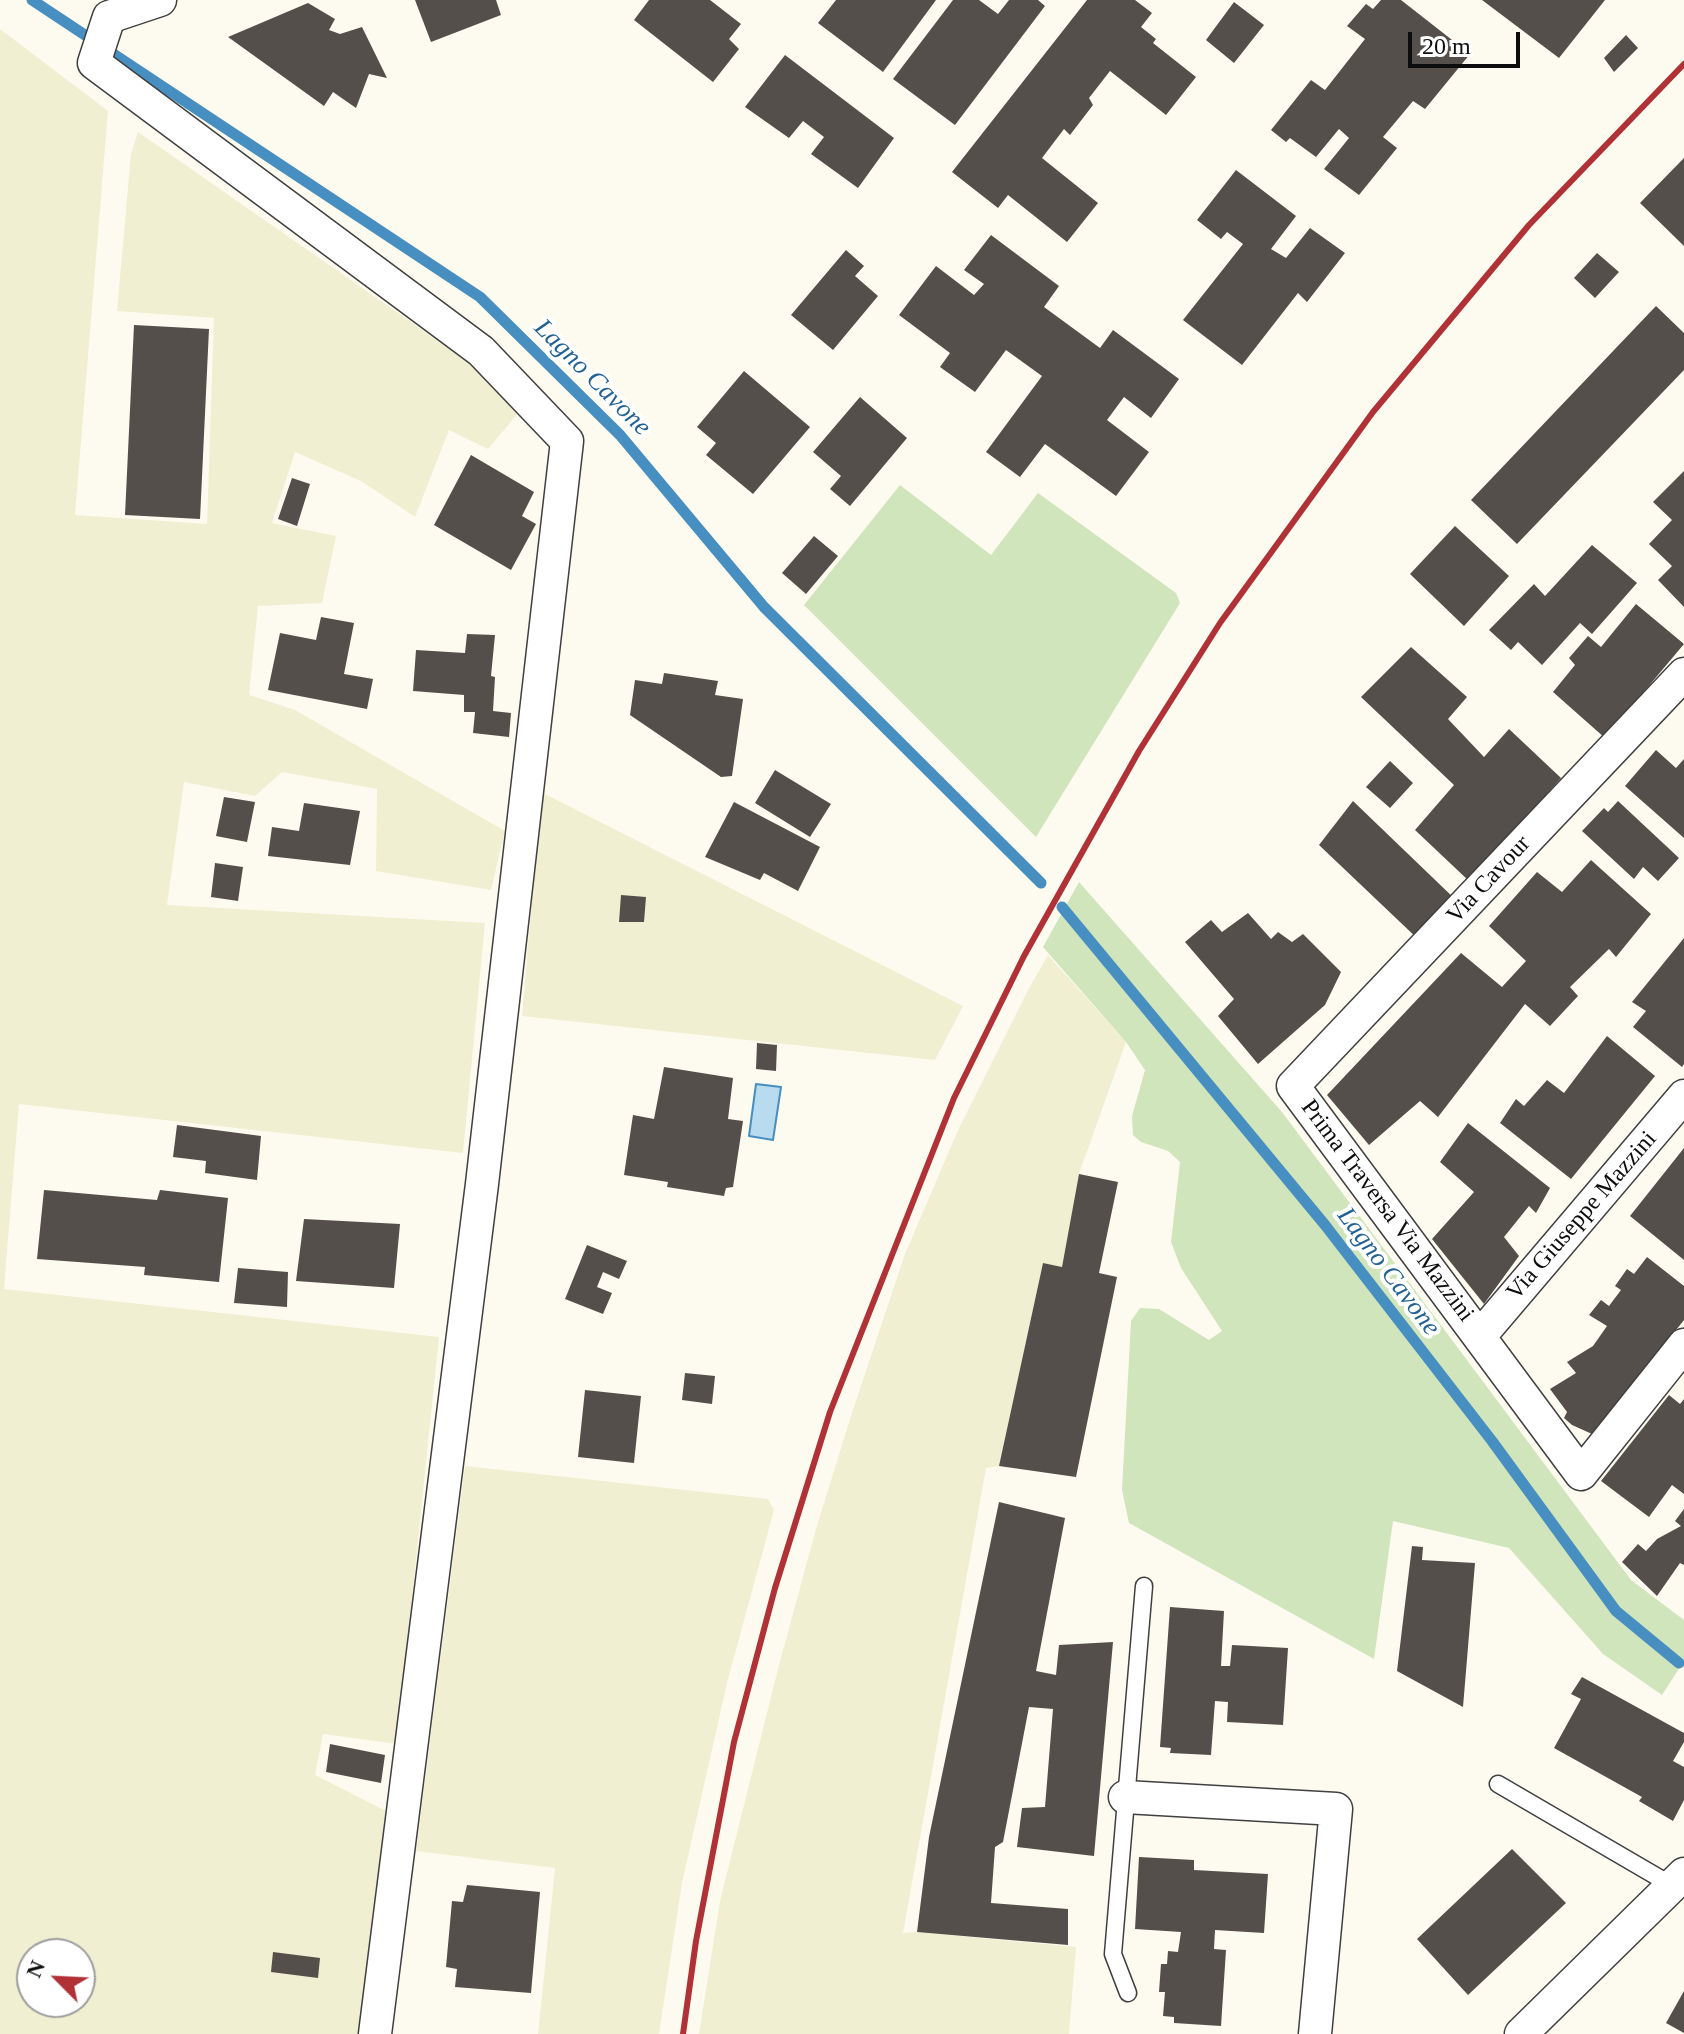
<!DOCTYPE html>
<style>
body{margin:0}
#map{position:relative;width:1684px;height:2034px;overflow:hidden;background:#fdfbef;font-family:Georgia,serif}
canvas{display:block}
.north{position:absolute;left:16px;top:1938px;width:80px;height:80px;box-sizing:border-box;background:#fff;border:2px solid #9e9e9e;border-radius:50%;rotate:294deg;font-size:22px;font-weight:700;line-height:32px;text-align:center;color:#0d0d0d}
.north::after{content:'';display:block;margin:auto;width:28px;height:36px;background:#b03237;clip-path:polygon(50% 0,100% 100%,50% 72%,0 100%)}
.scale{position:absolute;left:1408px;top:32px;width:112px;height:36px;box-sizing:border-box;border:4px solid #0d0d0d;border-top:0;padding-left:10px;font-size:24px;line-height:28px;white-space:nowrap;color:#0d0d0d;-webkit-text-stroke:6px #fff;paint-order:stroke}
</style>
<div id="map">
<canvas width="1684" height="2034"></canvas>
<div class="north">N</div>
<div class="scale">20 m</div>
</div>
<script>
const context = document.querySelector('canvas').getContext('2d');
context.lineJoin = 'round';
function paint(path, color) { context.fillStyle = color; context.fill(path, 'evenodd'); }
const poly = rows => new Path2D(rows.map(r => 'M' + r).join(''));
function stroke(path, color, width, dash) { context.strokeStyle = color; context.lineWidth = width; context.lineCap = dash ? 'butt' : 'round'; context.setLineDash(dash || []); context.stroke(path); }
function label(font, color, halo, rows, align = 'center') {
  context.font = font + ' Georgia,serif'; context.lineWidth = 8; context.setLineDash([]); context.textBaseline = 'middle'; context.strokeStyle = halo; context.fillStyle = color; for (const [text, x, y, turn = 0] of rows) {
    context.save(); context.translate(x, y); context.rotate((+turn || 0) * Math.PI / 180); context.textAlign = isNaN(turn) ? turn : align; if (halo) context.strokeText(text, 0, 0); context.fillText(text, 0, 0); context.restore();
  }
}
paint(poly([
 [0,29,108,111,75,515,207,524,214,318,117,311,131,154,138,132,470,363,520,411,488,449,449,430,415,517,361,481,295,452,272,523,336,536,322,603,258,606,249,695,295,710,505,831,491,890,376,871,377,789,282,772,255,796,184,782,167,905,485,923,463,1153,19,1104,4,1289,439,1337,397,1744,323,1734,315,1775,392,1814,364,2034,0,2034],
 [32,1954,80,1954,80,2002,32,2002],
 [541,792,963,1006,935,1060,522,1016],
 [1048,955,1126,1042,1079,1174,1062,1267,1043,1263,999,1466,986,1468,903,1933,917,1932,1076,1947,1069,2034,699,2034,720,1901,779,1665,816,1529,850,1419,905,1254,959,1128,1028,990],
 [465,1466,768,1499,774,1510,727,1683,682,1883,659,2034,538,2034,555,1868,416,1851]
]), '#f1efd1');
paint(poly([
 [900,485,991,555,1038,493,1176,593,1180,603,1036,837,804,605],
 [1079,882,1282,1112,1631,1580,1684,1620,1684,1661,1662,1695,1603,1654,1509,1548,1393,1521,1374,1659,1129,1523,1122,1490,1131,1321,1140,1308,1159,1309,1209,1340,1222,1331,1181,1268,1171,1242,1180,1162,1168,1151,1141,1142,1133,1135,1132,1116,1145,1070,1126,1042,1043,947]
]), '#d1e5bc');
const water = poly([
 [756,1084,781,1087,773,1140,749,1136,756,1084]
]);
paint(water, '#b8dbf0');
stroke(water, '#468fc0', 2);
stroke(poly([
 [32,0,480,297,620,435,764,607,1041,883],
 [1062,907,1325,1225,1492,1441,1616,1611,1679,1663]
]), '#468fc0', 11);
paint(poly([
 [415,0,496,0,501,15,431,42],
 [649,0,710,0,741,24,729,39,739,49,713,82,634,20],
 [836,0,936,0,883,72,818,23],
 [953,0,979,0,998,14,1009,0,1038,0,1045,6,955,125,893,79],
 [1087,0,1135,0,1152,13,1141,27,1156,39,1153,43,1196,77,1166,115,1110,71,1089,98,1093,105,1070,135,1064,129,1042,158,1098,203,1067,242,1008,195,998,208,952,172],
 [1381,0,1401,0,1470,54,1425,109,1413,101,1383,137,1397,148,1359,195,1324,169,1349,138,1339,129,1316,157,1290,138,1286,142,1271,130,1311,80,1325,90,1365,39,1347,26,1366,4,1373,9],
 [1482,0,1605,0,1559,58],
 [1234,2,1264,25,1234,63,1206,40],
 [308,3,335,19,329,30,340,34,362,27,387,78,369,74,356,108,333,92,324,106,228,37],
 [1626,35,1638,48,1614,72,1604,58],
 [785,55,894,138,858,188,811,154,824,137,803,121,789,138,745,107],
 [1684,158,1684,246,1640,203],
 [1236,170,1296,216,1271,249,1286,258,1310,228,1345,253,1307,302,1298,293,1242,365,1183,320,1243,244,1227,232,1221,239,1197,220],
 [991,235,1059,286,1044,307,1100,348,1113,330,1179,379,1151,418,1124,397,1107,420,1149,452,1116,496,1045,444,1020,477,986,452,1042,376,1006,350,975,392,940,367,950,353,899,315,936,266,974,295,984,284,964,270],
 [846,250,864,266,855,276,878,296,833,350,791,315],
 [1597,253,1619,272,1595,298,1574,278],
 [1656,306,1684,333,1684,370,1517,544,1471,500],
 [134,325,209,329,200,519,125,515],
 [744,371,810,427,753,494,706,455,716,443,697,427],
 [860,397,907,438,850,506,830,489,841,476,813,452],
 [471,455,534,492,522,516,536,524,511,570,434,525],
 [1684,471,1684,607,1658,580,1672,566,1649,544,1672,520,1653,502],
 [292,478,310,484,297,526,278,519],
 [1455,526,1509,576,1464,626,1410,574],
 [814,536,838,556,806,594,782,573],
 [1592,545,1637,583,1592,634,1580,623,1542,665,1518,642,1511,650,1489,630,1534,584,1545,596],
 [1636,604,1684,644,1605,738,1553,692,1575,665,1569,658,1588,636,1601,647],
 [321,617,354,623,344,674,373,679,367,709,268,690,280,633,316,640],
 [467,634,495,635,491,676,495,677,493,711,511,713,509,737,473,733,475,712,464,712,464,695,413,691,416,650,465,653],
 [1411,647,1467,697,1448,719,1484,757,1509,729,1561,778,1469,881,1415,830,1454,785,1361,697],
 [664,673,718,681,715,695,743,699,732,776,721,777,630,715,635,680,662,684],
 [1656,750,1676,768,1684,759,1684,838,1625,786],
 [1390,761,1413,783,1390,808,1366,787],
 [775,770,831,804,810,837,755,803],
 [224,797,255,802,247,842,216,836],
 [1353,801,1457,901,1420,941,1319,845],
 [1618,801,1679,858,1658,881,1643,867,1634,879,1582,831,1604,808,1608,812],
 [734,802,820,847,798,891,764,873,760,880,705,857],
 [304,803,360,811,350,865,268,856,272,827,299,831],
 [1591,860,1651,914,1616,957,1609,949,1570,987,1578,996,1550,1026,1525,1004,1438,1117,1420,1101,1369,1145,1327,1095,1461,953,1502,987,1526,961,1489,926,1537,872,1562,892],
 [215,863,243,867,238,901,211,897],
 [621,895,646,897,644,922,619,922],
 [1248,913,1271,939,1278,932,1292,942,1303,934,1341,972,1325,1005,1258,1064,1218,1016,1234,999,1185,942,1211,920,1222,932],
 [1684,938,1684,1064,1682,1067,1633,1027,1646,1011,1632,1002],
 [1607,1036,1655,1076,1571,1179,1500,1123,1516,1099,1524,1106,1547,1080,1564,1093],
 [757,1043,777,1045,776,1071,756,1069],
 [664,1067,733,1078,728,1119,743,1121,733,1187,726,1188,724,1196,667,1187,668,1182,624,1175,633,1115,654,1119],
 [1468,1123,1550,1188,1536,1213,1529,1206,1504,1237,1519,1256,1484,1304,1432,1239,1474,1192,1440,1162],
 [177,1125,261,1136,257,1180,205,1173,206,1161,173,1157],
 [1684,1148,1684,1260,1630,1216],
 [1079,1174,1118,1182,1099,1273,1117,1277,1076,1477,999,1466,1043,1263,1062,1267],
 [44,1190,157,1200,160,1190,228,1198,219,1282,144,1275,145,1267,37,1259],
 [304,1219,400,1224,394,1288,296,1281],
 [587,1245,627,1261,619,1279,603,1272,597,1287,612,1293,603,1314,565,1299],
 [1647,1257,1684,1286,1684,1320,1646,1368,1601,1438,1572,1425,1564,1418,1567,1412,1550,1389,1576,1373,1567,1362,1593,1346,1607,1326,1589,1315,1601,1300,1609,1306,1621,1290,1615,1286,1627,1269,1634,1274],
 [238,1268,288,1272,287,1307,234,1303],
 [685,1373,715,1376,712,1404,682,1400],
 [585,1390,641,1396,634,1463,578,1457],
 [1669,1395,1680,1404,1684,1399,1684,1494,1672,1485,1649,1517,1601,1481],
 [999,1502,1065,1518,1036,1671,1056,1675,1059,1645,1113,1642,1094,1856,1017,1847,1022,1808,1045,1807,1053,1709,1029,1707,1003,1842,995,1847,991,1903,1068,1909,1068,1945,917,1932,929,1837],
 [1684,1509,1684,1565,1680,1563,1657,1596,1622,1562,1638,1544,1646,1551,1657,1539,1681,1526,1675,1521],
 [1412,1546,1423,1547,1422,1560,1475,1563,1463,1707,1397,1671],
 [1170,1607,1224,1611,1221,1666,1230,1666,1232,1645,1288,1648,1283,1725,1227,1722,1228,1702,1215,1701,1211,1755,1170,1753,1171,1748,1160,1747],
 [1582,1677,1684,1733,1684,1742,1673,1761,1684,1767,1684,1800,1673,1821,1639,1801,1642,1797,1554,1748,1581,1699,1571,1694],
 [330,1744,385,1755,381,1783,326,1772],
 [1512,1849,1566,1903,1468,1995,1417,1939],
 [1139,1857,1194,1860,1194,1870,1268,1874,1264,1933,1215,1930,1214,1949,1226,1950,1221,2026,1174,2023,1174,2017,1163,2016,1165,1992,1159,1992,1161,1964,1167,1964,1168,1951,1178,1952,1181,1932,1135,1929],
 [467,1885,540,1892,531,1993,455,1987,457,1969,446,1967,452,1901,463,1902],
 [273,1952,320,1958,318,1978,271,1972],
 [1684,1991,1684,2033,1666,2023]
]), '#554f4b');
const service = poly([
 [1498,1784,1673,1886],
 [1128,1993,1113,1954,1144,1586]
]);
const minor = poly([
 [160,0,109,17,94,63,481,351,567,441,482,1184,375,2034],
 [1684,674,1293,1086,1581,1474,1684,1345],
 [1480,1336,1684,1096],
 [1125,1797,1336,1809,1315,2034],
 [1521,2034,1684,1874]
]);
stroke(service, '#404040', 19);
stroke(minor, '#404040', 35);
stroke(service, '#fff', 16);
stroke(minor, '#fff', 32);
stroke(poly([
 [683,2034,696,1941,734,1742,775,1588,830,1412,954,1098,1024,956,1139,751,1220,623,1373,412,1529,225,1684,64]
]), '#b03237', 6);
label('24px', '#0d0d0d', '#fff', [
 ["Via Cavour",1489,880,-47],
 ["Prima Traversa Via Mazzini",1387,1211,53],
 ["Via Giuseppe Mazzini",1582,1216,-49]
]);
label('italic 26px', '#226193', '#fff', [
 ["Lagno Cavone",592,378,45],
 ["Lagno Cavone",1388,1272,53]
]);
</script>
